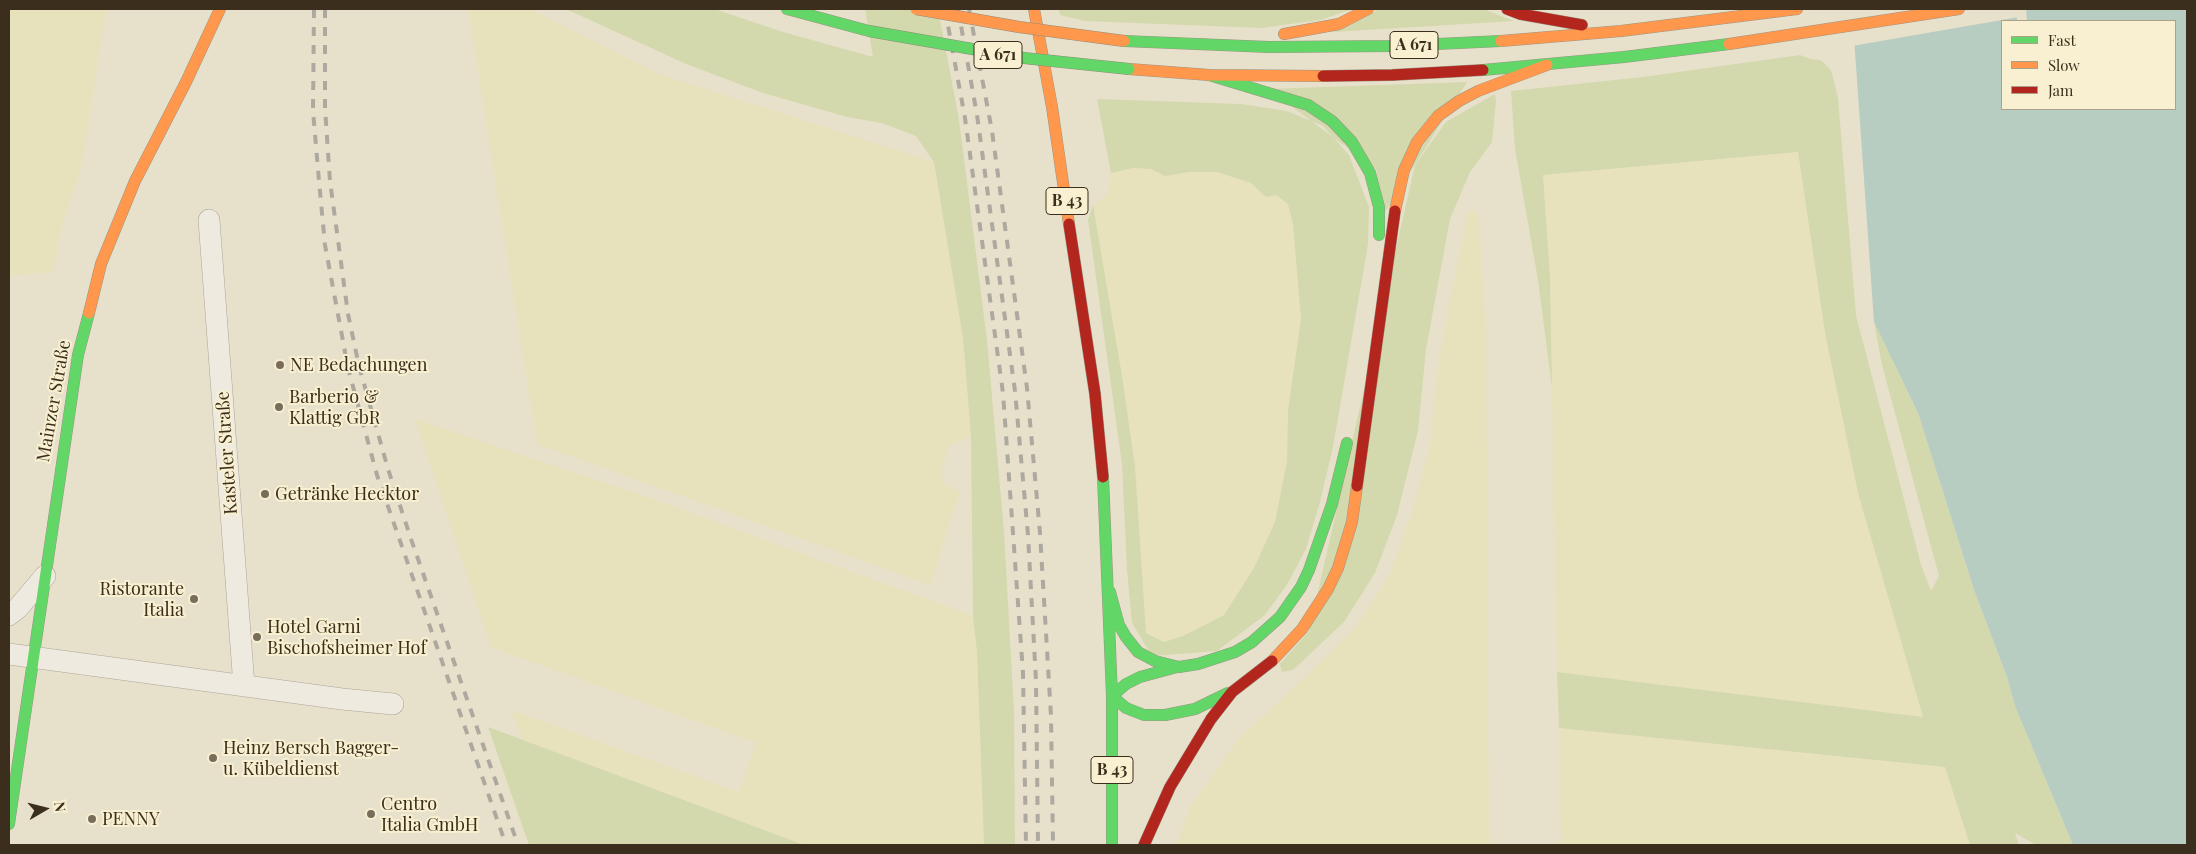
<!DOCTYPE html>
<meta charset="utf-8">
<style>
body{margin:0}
#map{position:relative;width:2196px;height:854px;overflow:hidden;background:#e7e1cc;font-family:"Playfair Display",serif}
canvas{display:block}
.frame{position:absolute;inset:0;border:10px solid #3b2e1c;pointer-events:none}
.legend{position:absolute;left:2001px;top:20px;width:175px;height:90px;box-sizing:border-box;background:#f8f0d1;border:1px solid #aca289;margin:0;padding:6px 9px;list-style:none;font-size:15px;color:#3b2e1c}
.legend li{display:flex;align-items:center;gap:10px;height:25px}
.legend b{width:25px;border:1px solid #aca289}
.north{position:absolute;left:20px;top:784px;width:50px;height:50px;-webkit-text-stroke:4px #f8f0d1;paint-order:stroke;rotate:82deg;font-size:14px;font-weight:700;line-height:20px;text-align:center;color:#3b2e1c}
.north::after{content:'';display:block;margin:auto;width:18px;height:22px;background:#3b2e1c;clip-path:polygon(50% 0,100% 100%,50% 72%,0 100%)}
</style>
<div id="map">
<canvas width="2196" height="854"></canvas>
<div class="frame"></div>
<ul class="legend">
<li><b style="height:6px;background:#63d668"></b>Fast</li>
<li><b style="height:6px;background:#ff974d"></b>Slow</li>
<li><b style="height:6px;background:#b3261e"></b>Jam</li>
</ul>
<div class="north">N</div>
</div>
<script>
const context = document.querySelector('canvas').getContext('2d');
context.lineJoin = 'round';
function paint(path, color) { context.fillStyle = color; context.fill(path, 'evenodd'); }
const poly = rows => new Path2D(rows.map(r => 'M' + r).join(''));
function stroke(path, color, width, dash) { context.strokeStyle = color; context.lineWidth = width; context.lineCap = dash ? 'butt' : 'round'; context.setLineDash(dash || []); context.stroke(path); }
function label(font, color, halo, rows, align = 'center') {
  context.font = font + ' "Playfair Display",serif'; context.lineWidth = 4; context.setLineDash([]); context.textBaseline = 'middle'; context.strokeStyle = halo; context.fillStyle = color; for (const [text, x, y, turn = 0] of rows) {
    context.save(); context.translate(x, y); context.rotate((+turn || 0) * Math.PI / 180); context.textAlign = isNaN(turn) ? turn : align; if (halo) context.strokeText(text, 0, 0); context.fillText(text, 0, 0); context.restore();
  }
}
paint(poly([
 [9,9,106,9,82,165,61,229,53,272,9,276],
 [468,9,530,9,659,74,934,162,963,338,971,436,949,446,941,471,944,484,960,491,930,585,537,444],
 [1798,152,1825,333,1858,493,1923,718,1557,672,1550,277,1543,175],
 [1133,168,1151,169,1165,176,1189,172,1217,172,1251,183,1266,197,1275,195,1288,204,1293,224,1301,319,1288,410,1287,461,1275,522,1254,568,1224,615,1183,636,1163,642,1146,633,1135,466,1122,376,1093,205,1107,195,1111,173],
 [1474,209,1478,219,1480,235,1486,333,1489,845,1176,845,1191,806,1239,738,1296,686,1355,628,1389,576,1411,515,1430,446,1436,382,1448,309,1468,212],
 [415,419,642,495,973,616,977,652,984,845,804,845,523,740,511,710,739,792,756,743,491,647],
 [1559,728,1945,767,1970,845,1561,845]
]), '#e8e2bc');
paint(poly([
 [566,9,714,9,783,32,873,57,865,9,938,9,959,120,987,340,1004,532,1014,711,1015,845,984,845,977,652,973,616,971,436,963,338,934,162,916,136,882,123,847,117,763,93,686,64],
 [1059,9,1353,9,1320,20,1261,28,1085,21,1060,15],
 [1380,9,1483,9,1514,21,1333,32],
 [1800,55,1810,59,1821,60,1831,70,1838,98,1856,315,1921,565,1931,591,1939,576,1882,365,1874,322,1918,413,1974,590,2007,677,2015,706,2073,845,2036,845,2015,833,2019,845,1970,845,1945,767,1559,728,1557,672,1923,717,1858,493,1825,333,1798,152,1543,175,1550,277,1552,388,1538,280,1515,149,1511,91,1643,77],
 [1467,82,1385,212,1376,169,1268,89],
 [1495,94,1496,101,1492,142,1470,172,1450,219,1426,349,1418,431,1397,515,1375,573,1344,622,1293,670,1282,672,1280,664,1309,631,1415,165,1446,122],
 [1097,99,1241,104,1287,111,1323,126,1349,155,1369,207,1368,244,1333,447,1320,502,1306,549,1288,583,1265,615,1217,651,1152,656,1132,623,1127,570,1122,464,1088,220,1093,205,1122,376,1135,466,1146,633,1164,642,1183,636,1224,615,1254,568,1275,522,1287,461,1288,410,1301,319,1293,224,1288,204,1276,195,1266,197,1251,183,1217,172,1189,172,1165,176,1151,169,1133,168,1111,173],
 [488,727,523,740,804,845,529,845]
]), '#d4d8ad');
paint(poly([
 [1852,9,2016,16,2018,21,2002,21,2002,109,2175,109,2175,21,2027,21,2026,9,2187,9,2187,845,2073,845,2015,706,2007,677,1974,590,1918,413,1874,322]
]), '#b8cdc2');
paint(poly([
 [1850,9,2017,9,2019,17,1852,46]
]), '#e7e1cc');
const street = poly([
 [209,220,244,686],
 [9,615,18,608,45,576],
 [9,654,342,699,393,704]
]);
const fast = poly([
 [787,9,869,31],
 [1124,41,1269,47,1394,46,1501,41],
 [1483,70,1624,57,1729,44],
 [1209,75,1308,105,1332,121,1352,142,1370,173,1379,207,1379,235],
 [1103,477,1112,696],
 [1110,592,1119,625,1126,637,1138,652,1155,661,1179,667,1198,664,1235,652,1252,642,1280,617,1301,587,1309,570,1332,504,1347,443],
 [1112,696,1126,708,1144,715,1165,715,1195,709,1228,693],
 [9,824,78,355,89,313],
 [1112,845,1112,696,1126,684,1140,677,1177,667]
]);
const slow = poly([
 [1034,9,1052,107,1069,224],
 [1284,34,1339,24,1368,9],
 [1501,41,1621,31,1797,9],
 [1729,44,1959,9],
 [1129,69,1209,75,1323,76],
 [1395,211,1404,170,1417,142,1438,116,1459,101,1478,91,1547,65],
 [89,313,101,264,135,181,186,82,220,9],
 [1272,661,1302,629,1328,589,1338,568,1352,522,1357,486]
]);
const jam = poly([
 [1507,9,1520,14,1582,25],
 [1323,76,1392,75,1483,70],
 [1069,224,1095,394,1103,477],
 [1357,486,1395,211],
 [1144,845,1170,787,1211,719,1232,692,1272,661]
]);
stroke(street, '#aca596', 22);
stroke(fast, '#9c9585', 12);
stroke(slow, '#9c9585', 12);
stroke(jam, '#9c9585', 12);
stroke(street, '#eeeadf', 21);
stroke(fast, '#63d668', 11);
stroke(slow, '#ff974d', 11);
stroke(jam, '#b3261e', 11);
stroke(poly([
 [314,9,313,111,319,181,325,245,348,368,377,475,506,845],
 [325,9,325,108,330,181,348,314,359,366,388,469,411,539,518,845],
 [945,9,965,118,1003,393,1023,673,1026,845],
 [958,9,977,115,1015,391,1028,535,1036,681,1038,845],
 [969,9,992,131,1027,388,1040,533,1051,716,1053,845]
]), '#ada99f', 4, [9, 9]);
const fastBridge = poly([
 [869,31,1024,58,1129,69]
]);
const slowBridge = poly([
 [916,9,1019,27,1124,41]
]);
stroke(fastBridge, '#918a7c', 12, []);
stroke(slowBridge, '#918a7c', 12, []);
stroke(fastBridge, '#63d668', 11);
stroke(slowBridge, '#ff974d', 11);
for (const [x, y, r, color] of [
 [280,365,5,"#776d5a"],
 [279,407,5,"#776d5a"],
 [265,494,5,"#776d5a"],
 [194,599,5,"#776d5a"],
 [257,637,5,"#776d5a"],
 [213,758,5,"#776d5a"],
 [371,814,5,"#776d5a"],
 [92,819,5,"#776d5a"]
]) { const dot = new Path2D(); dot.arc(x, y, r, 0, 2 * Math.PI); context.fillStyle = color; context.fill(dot); stroke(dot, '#f8f0d1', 2); }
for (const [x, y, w] of [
 [1414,45,48],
 [998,55,48],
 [1067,201,42],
 [1112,770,42]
]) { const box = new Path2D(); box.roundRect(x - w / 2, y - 13.5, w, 27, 4); context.fillStyle = '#f8f0d1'; context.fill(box); stroke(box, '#3b2e1c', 1); }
label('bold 16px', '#3b2e1c', null, [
 ["A 671",1414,45],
 ["A 671",998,55],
 ["B 43",1067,201],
 ["B 43",1112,770]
]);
label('18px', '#3b2e1c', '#f8f0d1', [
 ["NE Bedachungen",290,365],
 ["Barberio &",289,397],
 ["Klattig GbR",289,418],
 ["Getränke Hecktor",275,494],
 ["Ristorante",184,589,"right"],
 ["Italia",184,610,"right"],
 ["Hotel Garni",267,627],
 ["Bischofsheimer Hof",267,648],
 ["Heinz Bersch Bagger-",223,748],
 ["u. Kübeldienst",223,769],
 ["Centro",381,804],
 ["Italia GmbH",381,825],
 ["PENNY",102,819]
], 'left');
label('18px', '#3b2e1c', '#f8f0d1', [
 ["Mainzer Straße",54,401,-80],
 ["Kasteler Straße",227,453,-94]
]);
</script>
